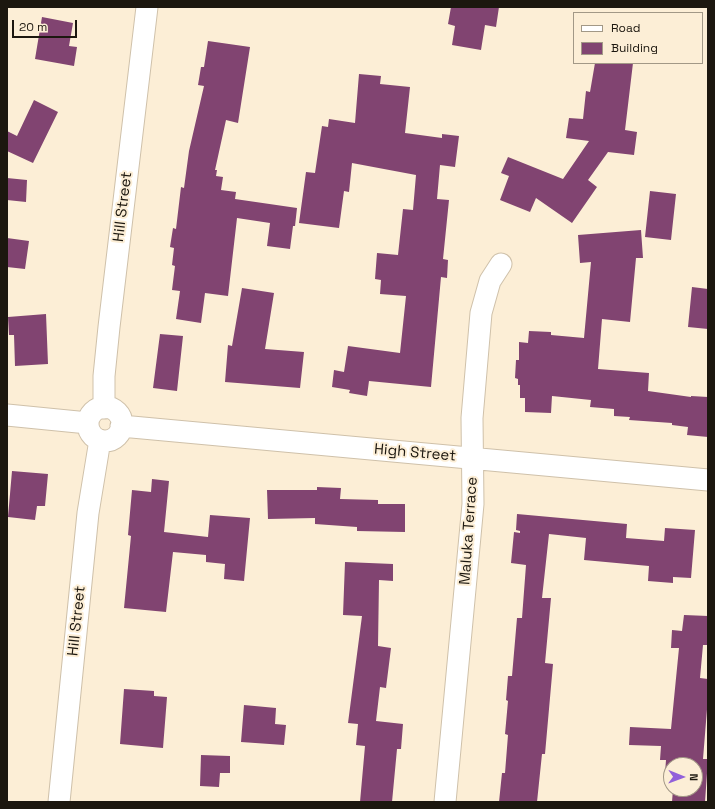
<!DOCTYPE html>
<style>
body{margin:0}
#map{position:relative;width:715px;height:809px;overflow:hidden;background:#fceed6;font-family:"Space Grotesk",sans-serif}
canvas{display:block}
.frame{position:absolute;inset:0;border:8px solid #1c170f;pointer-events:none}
.legend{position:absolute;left:573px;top:12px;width:130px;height:52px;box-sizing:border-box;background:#fceed6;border:1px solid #a29886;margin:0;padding:5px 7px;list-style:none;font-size:12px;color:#1c170f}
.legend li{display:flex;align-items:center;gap:8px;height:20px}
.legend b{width:20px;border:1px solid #a29886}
.north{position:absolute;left:663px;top:757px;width:40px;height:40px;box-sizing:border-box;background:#fceed6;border:1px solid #a29886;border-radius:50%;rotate:91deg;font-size:11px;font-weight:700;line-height:16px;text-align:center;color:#1c170f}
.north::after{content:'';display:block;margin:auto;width:14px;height:18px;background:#9260da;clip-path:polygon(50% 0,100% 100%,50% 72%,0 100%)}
.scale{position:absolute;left:12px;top:20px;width:65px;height:18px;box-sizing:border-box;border:2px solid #1c170f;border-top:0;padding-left:5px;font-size:12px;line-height:14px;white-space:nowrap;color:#1c170f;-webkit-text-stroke:3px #fceed6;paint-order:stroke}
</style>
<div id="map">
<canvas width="715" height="809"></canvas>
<div class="frame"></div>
<ul class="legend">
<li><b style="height:5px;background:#fff"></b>Road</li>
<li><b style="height:11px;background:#814471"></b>Building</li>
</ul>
<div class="north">N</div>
<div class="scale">20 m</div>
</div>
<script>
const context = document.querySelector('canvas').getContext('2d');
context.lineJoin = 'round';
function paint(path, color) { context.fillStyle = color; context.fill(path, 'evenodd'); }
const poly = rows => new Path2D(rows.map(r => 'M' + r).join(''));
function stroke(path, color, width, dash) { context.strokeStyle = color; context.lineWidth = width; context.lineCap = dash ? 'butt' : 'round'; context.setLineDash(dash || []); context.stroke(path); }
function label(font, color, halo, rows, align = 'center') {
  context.font = font + ' "Space Grotesk",sans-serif'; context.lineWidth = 4; context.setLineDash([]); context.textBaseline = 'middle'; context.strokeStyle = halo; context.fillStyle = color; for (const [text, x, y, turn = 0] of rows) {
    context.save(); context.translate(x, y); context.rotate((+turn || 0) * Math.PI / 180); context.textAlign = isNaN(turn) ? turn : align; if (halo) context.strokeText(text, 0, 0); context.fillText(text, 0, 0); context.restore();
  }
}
paint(poly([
 [451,7,499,7,496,27,485,25,481,50,452,45,455,26,448,24],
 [42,17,73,23,69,46,77,47,74,66,35,59],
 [208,41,250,47,238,123,226,120,215,170,217,170,216,176,223,177,221,190,236,192,235,199,297,208,295,226,293,226,290,249,267,246,270,223,237,218,228,296,205,293,201,323,176,319,180,291,172,290,175,266,172,265,174,248,170,247,173,228,176,229,181,187,184,188,189,151,204,86,198,85,201,67,204,67],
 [595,63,633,63,625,130,637,132,634,155,608,152,588,180,597,187,572,223,536,198,530,212,500,200,509,176,501,173,508,157,563,179,589,141,566,138,569,118,583,119,586,91,590,92],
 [359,74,381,76,380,84,410,87,405,133,442,138,442,134,459,136,455,167,440,165,437,199,449,200,443,259,448,260,447,278,441,277,431,387,369,381,367,396,349,393,350,390,332,387,334,370,344,372,348,346,400,353,406,296,380,294,381,280,375,279,377,253,398,255,403,209,413,210,416,175,352,163,349,192,344,191,339,228,299,223,306,172,315,173,322,126,328,127,329,119,355,123],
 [34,100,58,112,33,163,7,151,7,131,17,136],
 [7,178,27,180,26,202,7,200],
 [650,191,676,194,671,240,645,237],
 [641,230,643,258,636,258,630,322,602,319,598,369,649,373,648,391,691,397,691,396,708,397,708,437,687,435,688,427,672,425,672,423,629,420,630,417,614,416,614,409,590,407,591,400,552,396,551,413,525,412,525,398,520,398,520,385,518,385,518,379,515,378,516,360,519,360,519,342,528,343,529,331,551,332,551,335,584,338,591,262,580,263,578,235],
 [7,238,29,241,25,269,7,267],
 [692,287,708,289,708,329,688,327],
 [242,288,274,293,265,349,304,352,300,388,225,382,228,345,232,346],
 [46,314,48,364,15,366,14,335,9,335,8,317],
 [160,334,183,336,177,391,153,388],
 [12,471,48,474,45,506,37,506,35,520,8,517],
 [152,479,169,481,164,532,208,537,210,515,250,518,244,581,224,579,225,564,206,562,206,555,173,552,166,612,124,608,131,536,128,535,132,490,151,492],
 [317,487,341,488,340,499,378,500,378,504,405,504,405,532,357,531,357,527,315,524,315,518,268,519,267,490,317,490],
 [517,514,627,524,626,538,664,541,665,528,695,530,691,578,673,577,673,583,648,581,649,566,584,560,586,538,549,534,542,598,551,598,545,663,553,664,545,754,542,754,537,802,499,802,502,773,505,773,508,735,505,734,508,701,506,700,508,676,512,676,517,618,522,618,526,565,511,563,514,532,520,533,520,531,516,530],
 [345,562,393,564,393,581,379,580,378,646,391,648,386,688,380,687,376,721,403,724,401,749,397,749,392,802,360,802,365,746,356,745,358,724,348,723,362,616,343,615],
 [684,615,708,616,708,645,703,645,700,678,708,679,708,697,703,759,708,759,705,802,672,802,673,789,695,789,695,765,671,765,671,774,665,773,666,760,660,760,661,746,629,745,630,727,671,729,679,648,671,648,672,630,682,631],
 [124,689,154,691,154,696,167,697,163,748,120,744],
 [244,705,276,708,275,724,286,725,284,745,241,742],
 [201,755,230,756,230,773,220,773,219,787,200,786]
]), '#814471');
const minor = poly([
 '88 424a17 17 0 1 1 34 0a17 17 0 1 1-34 0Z',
 [104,408,104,376,109,327,147,7],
 [7,415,88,423],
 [121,426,708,480],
 [59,802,88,513,100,440],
 [445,802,473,504,472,418,481,313,490,281,501,264]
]);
stroke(minor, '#cfc1aa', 23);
stroke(minor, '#fff', 21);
label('15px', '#1c170f', '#fceed6', [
 ["Hill Street",123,207,-83],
 ["High Street",415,453,5],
 ["Maluka Terrace",469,531,-86],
 ["Hill Street",77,621,-84]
]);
</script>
